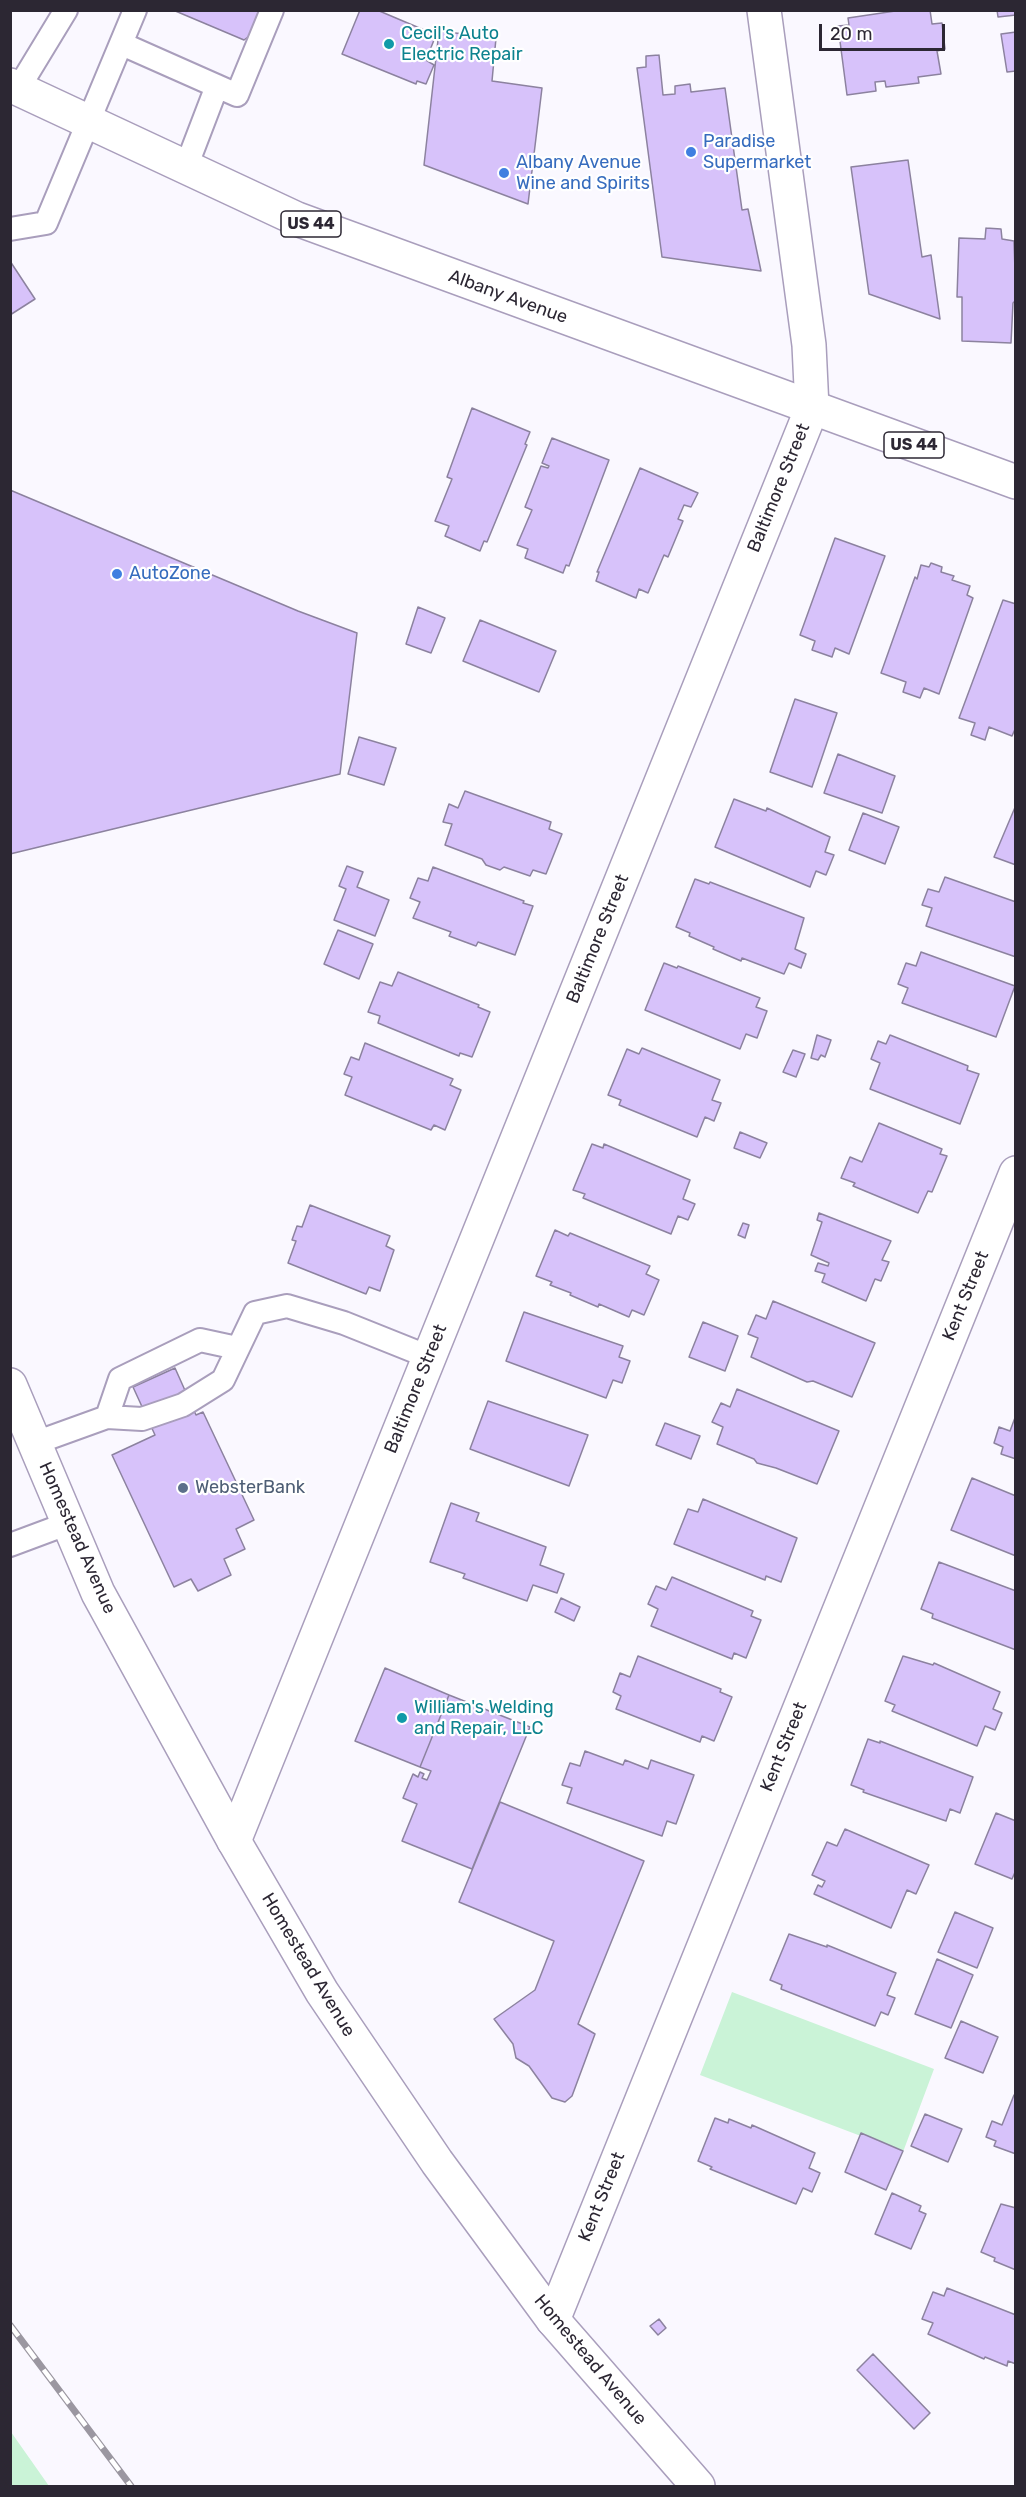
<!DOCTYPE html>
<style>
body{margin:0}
#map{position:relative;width:1026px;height:2497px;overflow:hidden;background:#faf8ff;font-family:Rubik,sans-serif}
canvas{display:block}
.frame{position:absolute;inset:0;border:12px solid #2c2733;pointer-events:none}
.scale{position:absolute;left:819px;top:24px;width:126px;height:27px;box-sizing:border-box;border:3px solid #2c2733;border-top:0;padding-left:8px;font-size:18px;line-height:21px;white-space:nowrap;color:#2c2733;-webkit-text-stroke:4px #fff;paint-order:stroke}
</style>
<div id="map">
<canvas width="1026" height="2497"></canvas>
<div class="frame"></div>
<div class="scale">20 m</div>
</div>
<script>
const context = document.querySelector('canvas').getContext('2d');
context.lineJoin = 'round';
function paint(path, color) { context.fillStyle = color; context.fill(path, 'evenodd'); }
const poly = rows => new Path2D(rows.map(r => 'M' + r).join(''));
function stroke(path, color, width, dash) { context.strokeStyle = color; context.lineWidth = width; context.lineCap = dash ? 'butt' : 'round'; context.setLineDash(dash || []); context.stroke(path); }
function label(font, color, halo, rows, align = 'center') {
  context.font = font + ' Rubik,sans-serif'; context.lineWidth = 4.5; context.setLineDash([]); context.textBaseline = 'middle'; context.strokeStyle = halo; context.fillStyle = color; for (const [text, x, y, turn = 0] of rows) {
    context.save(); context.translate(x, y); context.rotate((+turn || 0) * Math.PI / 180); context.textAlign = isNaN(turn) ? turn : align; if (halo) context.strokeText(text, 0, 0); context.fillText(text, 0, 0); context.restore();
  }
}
paint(poly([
 [732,1992,934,2069,903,2152,700,2075],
 [10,2432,11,2432,49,2486,11,2486]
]), '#caf3d7');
const building = poly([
 [173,10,267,10,252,34,244,40,173,10],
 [360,10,377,10,436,35,426,60,434,65,426,84,417,81,416,84,342,54,360,10],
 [902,10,930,10,932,24,942,23,945,49,937,51,941,74,918,77,919,83,886,87,885,81,875,82,876,91,847,95,838,26,849,25,848,18,902,10],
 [997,10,1016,10,1016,15,998,17,997,10],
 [439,31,496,38,492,81,542,88,528,204,424,165,439,31],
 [1016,32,1016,71,1007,72,1001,34,1016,32],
 [659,55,663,95,675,94,675,86,690,84,691,92,725,88,742,210,748,209,761,271,662,257,637,68,646,67,646,56,659,55],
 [908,160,922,257,931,255,940,319,869,294,851,167,908,160],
 [986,228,1001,229,1002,239,1014,241,1016,300,1013,303,1011,343,962,341,962,297,957,297,959,238,985,239,986,228],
 [10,261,35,299,10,315,10,261],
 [472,408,530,432,525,444,527,445,487,542,484,541,480,551,445,536,449,526,435,521,452,479,447,477,472,408],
 [552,438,609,460,569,566,566,565,563,573,525,558,528,549,517,545,532,510,525,507,541,466,548,468,549,466,542,463,552,438],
 [640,468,698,493,691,507,684,505,678,519,683,521,668,557,664,555,648,593,639,589,636,598,596,581,599,572,597,572,640,468],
 [10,490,298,611,357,633,340,774,10,854,10,490],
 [835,538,885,556,849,654,835,648,832,657,812,650,815,641,800,635,835,538],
 [931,563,942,567,941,572,954,576,952,580,970,586,967,595,973,598,939,694,924,688,920,698,903,692,906,682,881,673,915,577,917,579,921,565,929,567,931,563],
 [1003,600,1016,604,1016,727,1012,736,989,727,985,740,971,735,975,723,959,718,1003,600],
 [418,607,445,618,431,653,406,644,418,607],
 [480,620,556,651,539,692,463,661,480,620],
 [795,699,837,713,812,787,770,772,795,699],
 [359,737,396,748,384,785,348,774,359,737],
 [838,754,895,776,882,813,824,793,838,754],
 [465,791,551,822,549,829,562,834,546,874,533,870,530,876,504,867,500,870,486,865,482,859,445,845,452,824,443,822,449,804,458,808,465,791],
 [734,799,766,811,767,808,830,837,825,852,834,855,826,875,816,871,810,887,715,847,734,799],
 [1016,805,1016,865,994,857,1016,805],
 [863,813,899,827,885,864,849,850,863,813],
 [347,866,363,872,357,887,389,900,375,936,334,920,346,889,339,886,347,866],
 [433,867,524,901,523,903,533,906,515,955,478,942,476,946,449,936,451,932,413,918,420,902,410,898,418,878,428,881,433,867],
 [945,877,1016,902,1016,957,926,926,932,908,922,905,928,889,939,892,945,877],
 [695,879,709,884,710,882,804,918,795,949,806,954,801,968,789,963,784,974,742,958,741,961,713,949,714,947,689,936,690,933,676,927,695,879],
 [338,930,373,944,359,979,324,964,338,930],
 [921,952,1015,986,996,1037,902,1003,908,988,898,984,906,963,916,966,921,952],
 [664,963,677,968,678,966,760,998,756,1007,767,1011,757,1038,746,1034,740,1049,645,1010,664,963],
 [398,972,479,1005,478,1007,490,1012,472,1057,460,1053,459,1056,378,1023,380,1016,368,1012,380,982,392,986,398,972],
 [817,1035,831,1040,825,1057,821,1055,818,1060,811,1058,817,1035],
 [890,1035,968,1066,967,1070,979,1074,960,1124,870,1089,880,1063,871,1059,878,1041,886,1044,890,1035],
 [365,1043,453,1079,450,1085,461,1090,445,1130,434,1125,431,1130,345,1095,352,1077,344,1074,351,1057,359,1060,365,1043],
 [642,1048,720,1080,712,1100,721,1103,714,1121,705,1117,697,1137,619,1105,621,1100,608,1095,627,1049,639,1054,642,1048],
 [793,1050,805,1054,796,1077,783,1072,793,1050],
 [879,1123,942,1149,940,1154,947,1156,932,1192,928,1191,918,1213,853,1186,855,1183,841,1178,850,1157,862,1162,879,1123],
 [740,1132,767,1143,760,1158,734,1148,740,1132],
 [592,1144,603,1148,604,1144,690,1180,683,1199,695,1204,688,1220,678,1216,671,1234,583,1198,585,1194,573,1190,592,1144],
 [310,1205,390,1236,386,1246,394,1250,380,1291,369,1287,366,1294,288,1263,296,1241,292,1240,297,1226,302,1227,310,1205],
 [819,1213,891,1241,882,1260,889,1262,881,1281,875,1279,866,1301,822,1282,825,1274,815,1271,818,1263,828,1266,829,1263,811,1255,822,1222,817,1220,819,1213],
 [743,1223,749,1225,745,1238,738,1235,743,1223],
 [555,1230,568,1236,570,1233,650,1266,646,1274,659,1280,644,1315,632,1310,629,1317,599,1304,598,1307,570,1295,571,1293,550,1285,552,1282,536,1276,555,1230],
 [773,1301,875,1343,852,1397,813,1381,807,1382,751,1357,758,1338,748,1334,756,1315,766,1319,773,1301],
 [524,1312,623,1346,619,1357,630,1361,622,1383,613,1380,606,1398,506,1361,524,1312],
 [703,1322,738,1336,725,1371,689,1357,703,1322],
 [175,1368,196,1415,203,1412,254,1520,236,1529,245,1549,224,1559,231,1575,198,1591,191,1579,174,1587,112,1455,155,1435,133,1387,175,1368],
 [737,1389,839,1431,817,1484,776,1468,757,1463,754,1459,717,1444,723,1427,712,1422,721,1403,730,1407,737,1389],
 [488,1401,588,1435,569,1486,470,1449,488,1401],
 [1016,1415,1016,1459,1001,1454,1003,1447,994,1443,999,1427,1010,1431,1016,1415],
 [665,1423,700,1436,691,1459,656,1445,665,1423],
 [972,1478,1016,1496,1016,1556,951,1530,972,1478],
 [703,1499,797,1538,781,1582,766,1576,765,1580,674,1544,688,1509,698,1512,703,1499],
 [451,1503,479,1513,476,1521,546,1547,540,1565,564,1574,557,1593,533,1585,527,1601,463,1578,465,1574,430,1562,451,1503],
 [939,1562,1016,1591,1016,1650,932,1618,933,1614,921,1609,939,1562],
 [672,1577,753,1611,751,1616,761,1620,746,1658,734,1653,732,1659,651,1626,658,1609,648,1604,656,1586,666,1590,672,1577],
 [561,1598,580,1607,574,1621,555,1612,561,1598],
 [638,1656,721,1689,720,1692,732,1697,714,1741,702,1736,700,1742,616,1709,621,1696,613,1692,620,1673,630,1677,638,1656],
 [903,1656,933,1665,934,1663,1000,1692,993,1709,1002,1713,995,1730,985,1726,977,1746,892,1711,895,1705,885,1701,903,1656],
 [385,1668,449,1695,420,1767,355,1741,385,1668],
 [449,1695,530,1727,472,1869,402,1841,417,1804,403,1798,413,1774,418,1777,420,1772,424,1774,422,1778,427,1780,431,1771,420,1767,449,1695],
 [868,1739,880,1743,880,1741,973,1777,960,1813,950,1809,946,1821,863,1792,864,1790,851,1785,868,1739],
 [585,1751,623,1765,625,1760,648,1769,651,1760,694,1775,676,1824,667,1821,662,1836,567,1803,572,1788,562,1785,570,1763,580,1766,585,1751],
 [500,1802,644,1861,578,2024,595,2034,572,2096,565,2102,552,2098,529,2066,516,2058,513,2044,494,2019,535,1990,554,1941,459,1902,500,1802],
 [996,1813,1016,1821,1016,1870,1012,1879,975,1864,996,1813],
 [845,1829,929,1865,916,1894,907,1890,891,1928,814,1894,818,1885,822,1887,825,1881,812,1875,827,1842,837,1846,845,1829],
 [955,1912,993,1928,977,1968,938,1952,955,1912],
 [789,1934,827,1947,827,1945,896,1973,887,1995,895,1998,888,2015,881,2012,875,2026,781,1989,782,1985,770,1980,789,1934],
 [937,1959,973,1975,951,2028,915,2014,937,1959],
 [961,2021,998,2037,983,2073,945,2058,961,2021],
 [1014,2095,1016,2095,1016,2154,994,2146,996,2141,986,2137,992,2121,1002,2125,1014,2095],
 [925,2114,962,2129,948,2162,911,2146,925,2114],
 [715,2118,728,2123,729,2119,751,2128,752,2125,815,2153,809,2168,820,2173,812,2192,803,2188,796,2204,710,2169,712,2167,698,2161,715,2118],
 [861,2133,903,2151,886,2190,845,2172,861,2133],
 [892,2193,921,2206,919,2211,926,2214,911,2249,875,2234,892,2193],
 [1001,2204,1016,2208,1016,2270,994,2261,995,2258,981,2252,1001,2204],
 [947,2288,1016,2315,1016,2364,1008,2361,1007,2366,985,2357,984,2359,928,2334,933,2323,922,2319,933,2292,944,2296,947,2288],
 [659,2319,666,2328,658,2335,650,2326,659,2319],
 [873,2354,930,2413,914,2429,857,2370,873,2354]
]);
paint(building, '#d7c2fa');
stroke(building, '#8c829f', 1.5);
const lane = poly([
 [122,44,237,95,272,10],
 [18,89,66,10],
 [186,167,217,86],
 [10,229,46,223,135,10],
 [107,1417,120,1379,200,1340,237,1348],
 [35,1443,107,1417,142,1419,183,1405,223,1380,255,1313,287,1306,344,1323,429,1357],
 [10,1545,69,1523]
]);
const street = poly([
 [234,1841,812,408,809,345,764,10],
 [553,2320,1016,1173]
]);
const secondary = poly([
 [10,1385,98,1593,234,1841,322,1992,437,2162,553,2320,698,2486]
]);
const highway = poly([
 [10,85,297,219,1016,482]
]);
stroke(lane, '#a99ebc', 26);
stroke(street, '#a99ebc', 36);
stroke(secondary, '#a99ebc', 36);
stroke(highway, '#a99ebc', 36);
stroke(lane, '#fff', 22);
stroke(street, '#fff', 33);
stroke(secondary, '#fff', 33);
stroke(highway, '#fff', 33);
const rail = poly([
 [10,2325,131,2486]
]);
stroke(rail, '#9b97a1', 7);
stroke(rail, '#fff', 4.5, [14]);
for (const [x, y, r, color] of [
 [389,44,6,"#0f9aa8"],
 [691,152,6,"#3f7fe0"],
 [504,173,6,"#3f7fe0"],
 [117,574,6,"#3f7fe0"],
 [183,1488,6,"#5c6f8a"],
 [402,1718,6,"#0f9aa8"]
]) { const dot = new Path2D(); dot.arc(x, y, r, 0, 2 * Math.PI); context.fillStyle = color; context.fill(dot); stroke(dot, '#fff', 2); }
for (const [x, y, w] of [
 [311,224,60],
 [914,445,60]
]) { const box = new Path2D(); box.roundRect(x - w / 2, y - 13, w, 26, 4.5); context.fillStyle = '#fff'; context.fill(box); stroke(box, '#2c2733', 1.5); }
label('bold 16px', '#2c2733', null, [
 ["US 44",311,224],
 ["US 44",914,445]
]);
label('18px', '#0d838f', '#fff', [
 ["Cecil's Auto",401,34],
 ["Electric Repair",401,55],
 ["William's Welding",414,1708],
 ["and Repair, LLC",414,1729]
], 'left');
label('18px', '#366cbe', '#fff', [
 ["Paradise",703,142],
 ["Supermarket",703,163],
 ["Albany Avenue",516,163],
 ["Wine and Spirits",516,184],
 ["AutoZone",129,574]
], 'left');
label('18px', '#2c2733', '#fff', [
 ["Albany Avenue",508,297,20],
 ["Baltimore Street",779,488,-68],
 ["Baltimore Street",598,939,-68],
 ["Kent Street",966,1296,-68],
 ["Baltimore Street",416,1389,-68],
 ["Homestead Avenue",77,1538,66],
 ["Kent Street",784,1747,-68],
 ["Homestead Avenue",308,1965,59],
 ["Kent Street",602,2197,-68],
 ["Homestead Avenue",590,2360,50]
]);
label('18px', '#4e5e75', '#fff', [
 ["WebsterBank",195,1488]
], 'left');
</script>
